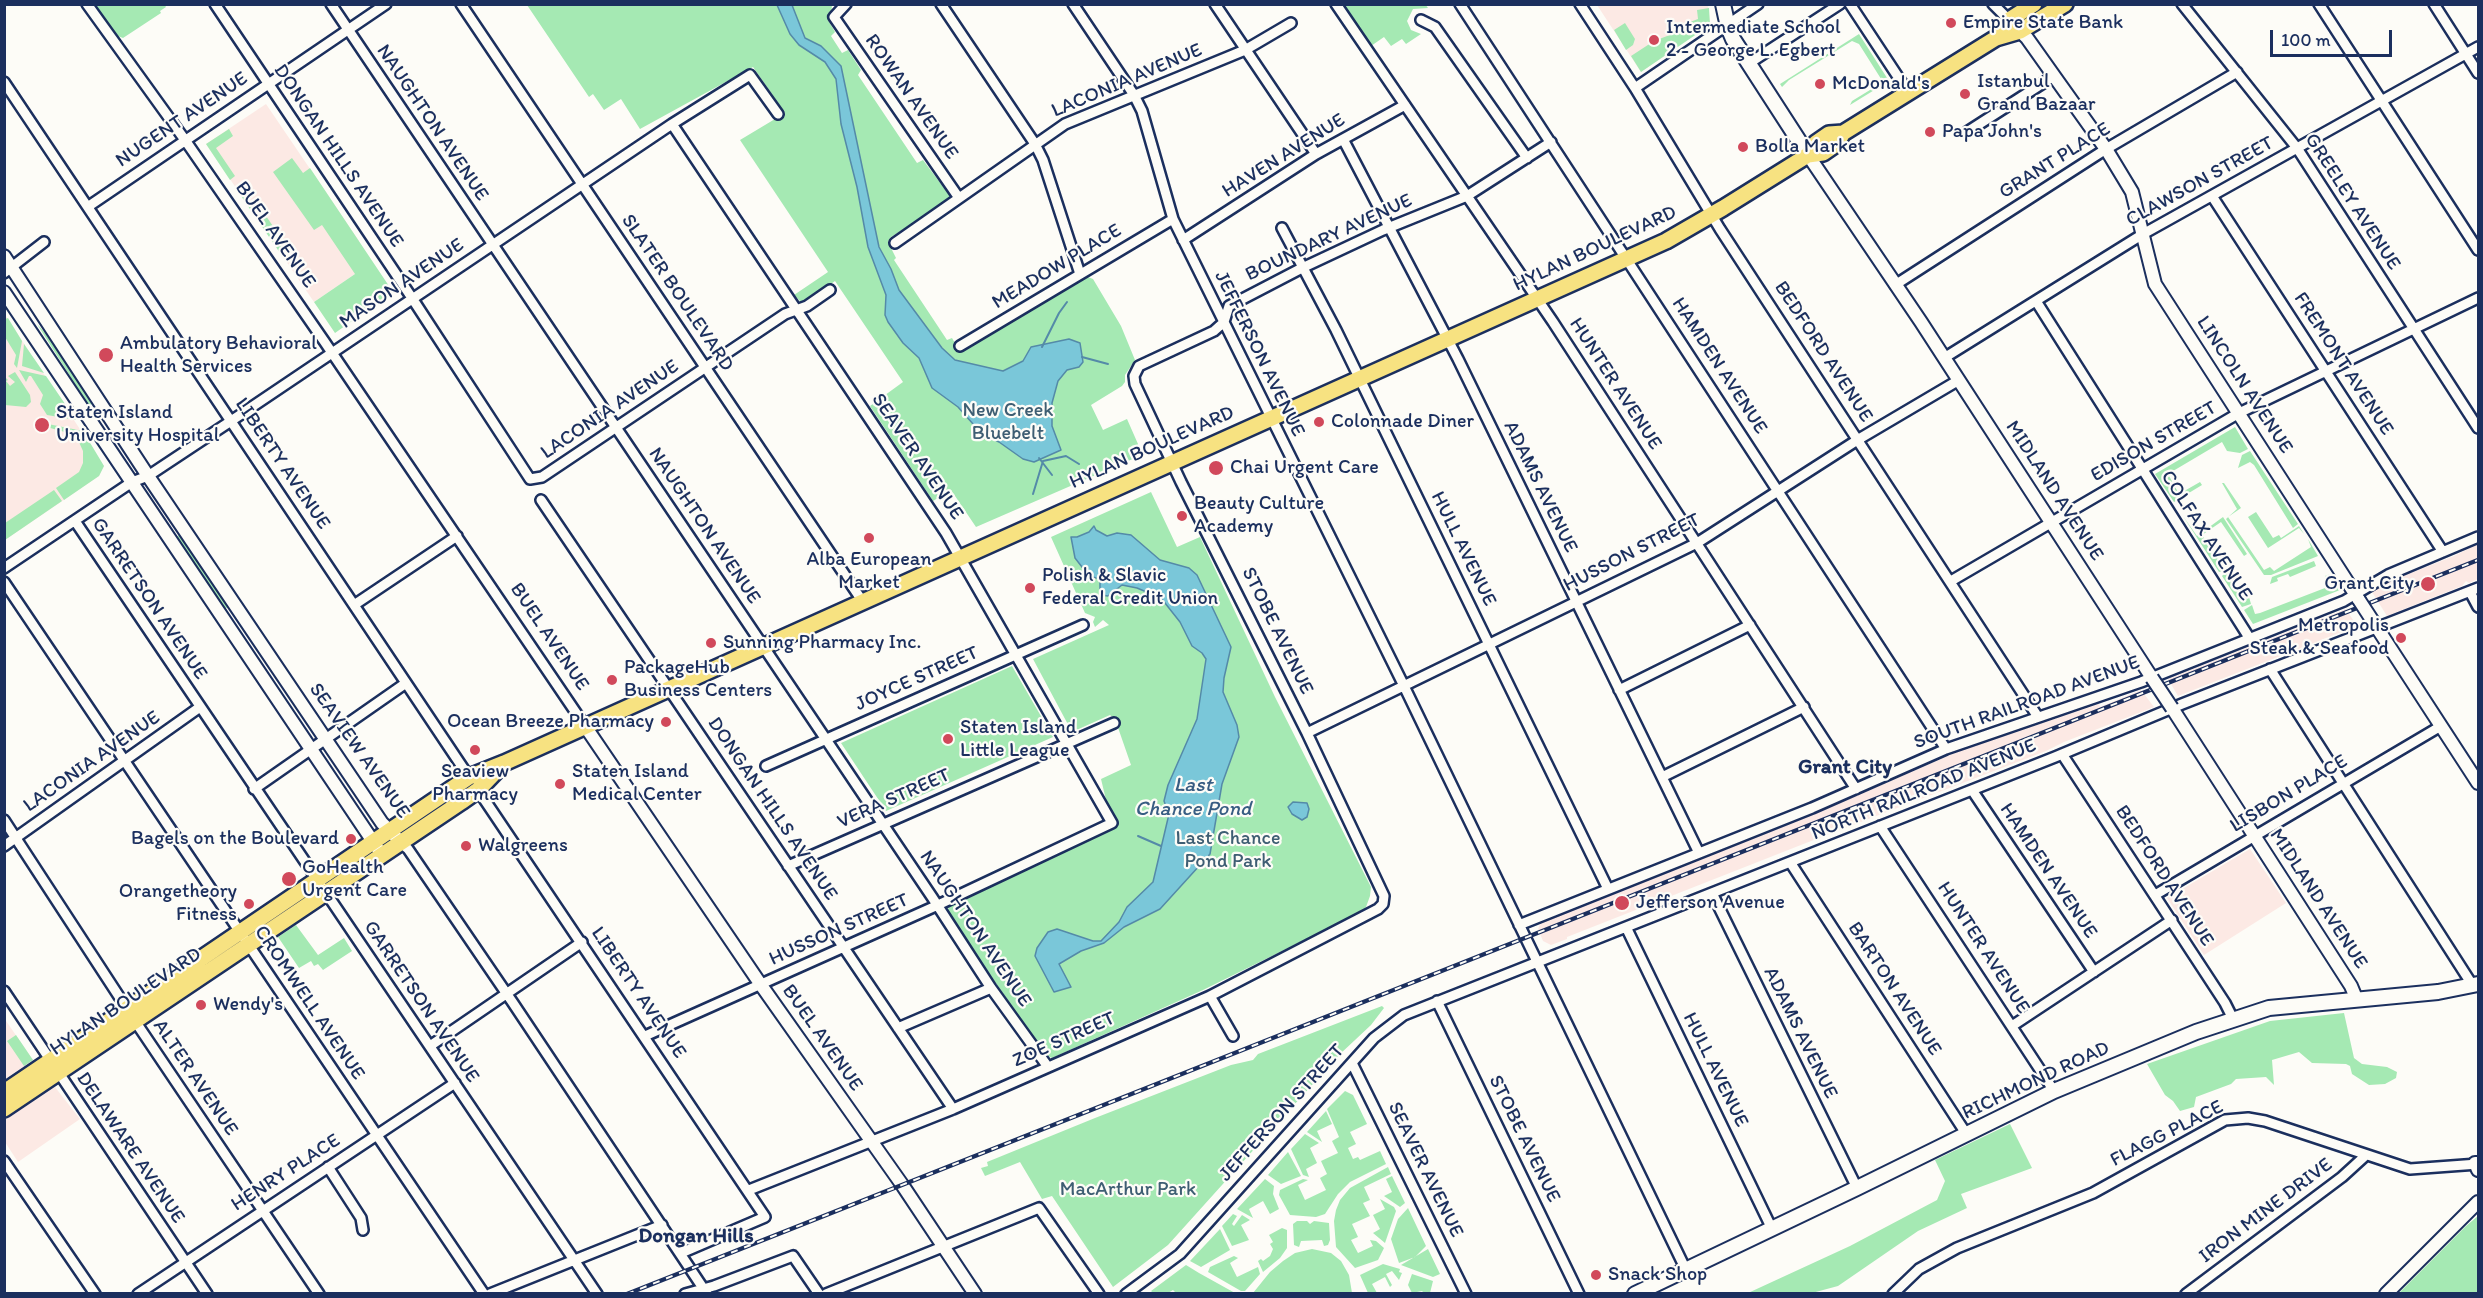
<!DOCTYPE html>
<style>
body{margin:0}
#map{position:relative;width:2483px;height:1298px;overflow:hidden;background:#fdfcf7;font-family:Itim,sans-serif}
canvas{display:block}
.frame{position:absolute;inset:0;border:6px solid #1b2f5e;pointer-events:none}
.scale{position:absolute;left:2270px;top:30px;width:122px;height:27px;box-sizing:border-box;border:3px solid #1b2f5e;border-top:0;padding-left:8px;font-size:18px;line-height:21px;white-space:nowrap;color:#1b2f5e;-webkit-text-stroke:4px #fdfcf7;paint-order:stroke}
</style>
<div id="map">
<canvas width="2483" height="1298"></canvas>
<div class="frame"></div>
<div class="scale">100 m</div>
</div>
<script>
const context = document.querySelector('canvas').getContext('2d');
context.lineJoin = 'round';
function paint(path, color) { context.fillStyle = color; context.fill(path, 'evenodd'); }
const poly = rows => new Path2D(rows.map(r => 'M' + r).join(''));
function stroke(path, color, width, dash) { context.strokeStyle = color; context.lineWidth = width; context.lineCap = dash ? 'butt' : 'round'; context.setLineDash(dash || []); context.stroke(path); }
function label(font, color, halo, rows, align = 'center') {
  context.font = font + ' Itim,sans-serif'; context.lineWidth = 4.5; context.setLineDash([]); context.textBaseline = 'middle'; context.strokeStyle = halo; context.fillStyle = color; for (const [text, x, y, turn = 0] of rows) {
    context.save(); context.translate(x, y); context.rotate((+turn || 0) * Math.PI / 180); context.textAlign = isNaN(turn) ? turn : align; if (halo) context.strokeText(text, 0, 0); context.fillText(text, 0, 0); context.restore();
  }
}
paint(poly([
 [1597,5,1708,5,1710,23,1641,72],
 [266,104,359,241,355,274,314,302,206,144],
 [4,313,104,466,99,476,5,540],
 [2478,544,2478,579,2469,583,2466,581,2462,586,2387,616,2372,592,2388,582,2454,556],
 [2346,609,2357,626,2178,696,2168,679],
 [2141,690,2154,707,2064,742,2046,751,1806,843,1567,937,1567,939,1551,945,1543,941,1538,929,1541,922,1803,819,1962,750,2099,704,2100,707],
 [2250,849,2286,903,2204,955,2167,898],
 [4,1018,33,1060,5,1079,4,1079],
 [55,1087,80,1119,18,1162,5,1142,5,1120]
]), '#fce9e4');
paint(poly([
 [164,4,166,7,160,11,161,13,123,38,115,35,94,5],
 [1425,4,1428,8,1413,9,1407,21,1411,30,1421,34,1406,44,1402,39,1391,46,1384,37,1371,46,1342,5],
 [527,5,832,5,831,16,828,20,835,32,831,36,842,53,848,50,861,70,858,75,917,163,923,160,950,196,945,203,891,237,888,242,896,258,894,260,947,340,952,338,959,350,965,350,1088,277,1093,279,1121,326,1135,360,1125,375,1125,382,1122,386,1091,405,1103,430,1127,419,1138,444,1135,458,976,527,951,490,933,501,870,406,903,382,841,290,835,281,803,304,794,295,828,272,740,140,785,113,753,67,640,129,621,99,604,110,593,94,589,97],
 [1709,8,1710,25,1641,72,1631,56,1654,41,1683,30,1682,25,1698,19,1697,10],
 [1625,23,1635,39,1633,45,1626,50,1614,30],
 [1859,34,1889,81,1850,105,1852,101,1883,82,1859,44,1852,41,1789,80,1782,87,1780,84],
 [229,129,233,136,216,148,235,176,230,180,206,144],
 [292,158,303,173,310,168,393,292,335,333,314,302,355,274,322,225,314,230,273,172],
 [241,191,250,203,255,200,288,248,280,253,239,193],
 [8,318,22,341,17,368,14,364,16,355,5,337,5,319],
 [37,324,47,335,92,404,89,406],
 [24,344,44,373,22,366],
 [19,370,46,376,76,420,47,415,40,404,43,395,31,376,29,376,26,382],
 [15,372,30,395,31,402,26,407,5,405,5,377,8,380,6,381,10,386,15,382,8,376],
 [43,423,83,431,104,466,99,476,64,500,56,488,79,472,83,463,83,451,78,440,72,434,43,426],
 [2235,427,2248,449,2240,453,2227,451,2222,442,2168,474,2179,494,2200,482,2202,485,2174,502,2155,474],
 [2250,451,2298,524,2293,528,2254,465,2250,462,2238,468,2242,455],
 [2222,483,2224,483,2241,508,2228,517,2264,570,2270,567,2274,571,2311,547,2308,539,2318,556,2271,575,2264,575,2226,519,2237,509],
 [54,490,62,501,5,540,5,523],
 [1151,492,1177,547,1200,537,1275,697,1371,887,1370,896,1366,907,1361,912,1203,990,1052,1058,1046,1055,949,916,948,909,950,904,1118,824,1107,804,1101,779,1131,765,1115,719,1110,715,1072,732,1033,659,1109,625,1103,620,1095,627,1093,622,1095,617,1085,613,1051,537],
 [2256,512,2273,538,2279,535,2281,538,2299,526,2304,534,2299,528,2268,548,2248,517],
 [2183,516,2197,536,2223,517,2247,554,2244,556,2221,522,2202,535,2225,570,2219,572],
 [179,535,229,606,225,609,175,538],
 [2314,561,2316,566,2290,577,2288,574,2277,578,2278,581,2270,584,2272,577],
 [2226,572,2237,590,2245,583,2251,604,2242,607,2222,576],
 [2330,574,2340,590,2253,624,2244,610,2252,605,2255,614,2260,613,2325,588,2328,585,2325,576],
 [1012,666,1053,737,886,811,841,743],
 [296,925,318,955,344,938,352,951,323,970,318,964,314,966,311,961,299,968,278,937],
 [1382,1006,1384,1008,1371,1025,1339,1055,1168,1245,1113,1287,1052,1196,1042,1199,1020,1162,985,1176,981,1168,988,1166,987,1162,1095,1118,1231,1065,1253,1060,1258,1054],
 [2344,1013,2354,1058,2362,1064,2387,1067,2397,1072,2396,1078,2385,1084,2369,1085,2352,1074,2350,1066,2346,1064,2312,1063,2299,1052,2272,1060,2274,1085,2266,1077,2236,1079,2231,1084,2196,1097,2194,1107,2180,1111,2173,1101,2165,1095,2147,1064,2270,1021],
 [16,1035,33,1060,24,1066,7,1041],
 [1345,1091,1353,1095,1367,1124,1350,1132,1356,1144,1348,1148,1353,1159,1358,1157,1360,1160,1380,1151,1386,1164,1350,1182,1338,1194,1325,1214,1316,1217,1290,1215,1279,1195,1280,1190,1303,1179,1308,1180,1298,1185,1305,1200,1326,1190,1320,1178,1327,1174,1321,1161,1338,1153,1332,1141,1339,1137,1327,1109],
 [1326,1111,1332,1124,1317,1131,1322,1142,1307,1132],
 [2010,1124,2032,1168,1961,1194,1967,1208,1918,1231,1838,1286,1812,1293,1748,1293,1850,1246,1937,1200,1945,1181,1935,1160],
 [1305,1134,1319,1143,1310,1148,1317,1163,1306,1169,1309,1177,1303,1175,1291,1149],
 [1288,1152,1301,1176,1281,1184,1268,1175],
 [1388,1167,1391,1174,1364,1187,1370,1200,1363,1203,1370,1216,1352,1224,1358,1237,1351,1240,1358,1253,1373,1246,1370,1240,1376,1241,1384,1248,1378,1260,1355,1268,1336,1247,1334,1221,1336,1210,1340,1200,1350,1188],
 [1392,1176,1405,1203,1400,1207,1384,1196,1392,1192,1386,1179],
 [1265,1179,1274,1186,1273,1194,1279,1209,1270,1214,1263,1201,1249,1209,1253,1218,1237,1209],
 [1380,1199,1394,1207,1396,1211,1385,1243,1373,1233,1380,1229,1373,1215,1385,1209],
 [1408,1208,1426,1246,1415,1257,1399,1263,1391,1239,1398,1219],
 [1233,1214,1237,1216,1232,1224,1234,1226,1242,1215,1250,1220,1241,1225,1249,1240,1232,1246,1222,1226],
 [2478,1216,2478,1293,2399,1293,2466,1226],
 [1307,1221,1310,1224,1314,1221,1329,1223,1330,1240,1328,1245,1324,1246,1322,1240,1301,1241,1299,1247,1294,1245,1293,1224,1297,1221],
 [1282,1228,1287,1230,1287,1248,1280,1258,1263,1272,1258,1261,1261,1259,1263,1261,1270,1256,1273,1249,1270,1244,1273,1242,1269,1235],
 [1220,1229,1230,1250,1201,1267,1190,1261],
 [1312,1249,1331,1253,1341,1261,1349,1275,1352,1293,1253,1293,1270,1272,1283,1261,1295,1253],
 [1428,1249,1440,1274,1433,1277,1401,1265],
 [1234,1256,1238,1258,1230,1263,1237,1277,1258,1267,1260,1274,1245,1291,1241,1291,1208,1272,1210,1267],
 [1383,1264,1400,1269,1399,1272,1402,1273,1399,1280,1392,1271,1386,1274,1392,1285,1390,1287,1385,1277,1372,1284,1377,1293,1368,1293,1360,1275],
 [1186,1265,1199,1273,1235,1293,1176,1293,1173,1290,1168,1293,1153,1293,1151,1291],
 [1412,1274,1433,1281,1430,1293,1424,1293,1422,1291,1412,1293,1408,1285]
]), '#a5e9b3');
const water = poly([
 [777,5,792,5,805,38,821,46,841,66,879,247,891,269,899,290,942,348,955,360,1003,371,1023,361,1031,347,1069,339,1080,343,1083,362,1079,367,1067,370,1058,381,1052,403,1052,426,1061,450,1034,462,1023,459,999,442,981,433,958,407,932,388,919,358,903,343,888,322,885,315,886,295,868,247,857,187,841,124,836,79,825,62,799,45,790,34,777,5],
 [1094,526,1096,530,1107,536,1117,533,1131,535,1160,560,1189,568,1197,575,1231,647,1224,678,1223,692,1237,725,1239,737,1222,784,1210,854,1160,909,1124,927,1104,943,1081,951,1059,964,1071,987,1054,992,1035,956,1037,948,1048,932,1057,929,1093,941,1101,941,1119,922,1127,907,1153,882,1169,814,1164,801,1168,785,1197,719,1206,659,1202,653,1192,646,1180,622,1161,598,1137,588,1122,585,1108,596,1100,595,1100,579,1089,576,1075,558,1071,537,1077,537,1089,532,1094,526],
 [1293,802,1307,803,1309,809,1307,817,1302,820,1292,814,1288,807,1293,802]
]);
paint(water, '#7ac7d9');
stroke(water, '#548aa8', 1.5);
stroke(poly([
 [1042,347,1059,313,1067,302],
 [1082,357,1108,364],
 [1039,458,1052,475],
 [1033,494,1043,461,1066,456,1079,464],
 [1138,836,1161,846]
]), '#548aa8', 2);
const minor = poly([
 [87,4,185,140,324,341,585,726],
 [215,4,412,298,530,479,542,477,785,314,807,306,830,290],
 [331,4,932,897,991,988,1048,1067],
 [461,4,863,602],
 [846,4,834,17,959,198],
 [941,4,1035,144,1043,160,1080,274],
 [1073,4,1134,95,1142,111,1173,219,1404,686,1686,1270],
 [1215,4,1316,154],
 [1336,4,1553,322,1856,789],
 [1460,4,1946,749],
 [1580,4,1635,88,1720,229,2038,717],
 [1850,4,1908,92],
 [1993,4,2009,20],
 [2182,4,2297,148,2478,428],
 [2319,4,2478,250],
 [2434,4,2478,73],
 [1421,20,1435,27,1527,158],
 [1748,64,1840,4],
 [4,82,469,777],
 [1635,88,1758,4],
 [1967,132,2054,76],
 [1343,139,1458,359,1699,853],
 [2212,196,2443,552],
 [89,206,386,4],
 [1282,228,1336,330,1608,889],
 [1183,240,1316,154,1405,105],
 [895,243,1065,124,1245,50,1291,23],
 [4,273,44,242],
 [1895,285,2106,149,2237,72],
 [2036,301,2250,639],
 [960,346,1173,219],
 [1944,358,2143,234,2478,47],
 [541,500,953,1109],
 [75,521,597,1294],
 [4,568,132,482,148,476,231,421,672,124,750,75,778,114],
 [1951,581,2239,413,2478,298],
 [4,582,484,1294],
 [2470,592,2478,607],
 [354,605,457,536],
 [2270,669,2473,986],
 [1619,690,1750,625],
 [1307,733,1697,543,1859,439,1959,380],
 [2062,754,2225,1003,2233,1019],
 [766,766,1083,625],
 [1662,777,1804,707],
 [254,789,406,683],
 [478,790,765,1217,681,1253],
 [1972,790,2094,972],
 [4,820,135,1021,319,1294],
 [1880,826,2054,1091],
 [401,843,408,849,513,1003,707,1294],
 [4,846,200,707],
 [1790,862,1967,1135],
 [788,866,1114,723],
 [1712,893,1857,1188],
 [2155,895,2441,726],
 [1519,925,1812,808,1946,749,2141,682,2344,601,2388,575,2478,537],
 [1626,927,1772,1229],
 [4,991,207,1294],
 [1210,996,1233,1036],
 [1437,1001,1579,1294],
 [2012,1026,2172,920],
 [898,1028,991,988],
 [645,1036,938,905,1112,823,946,533,672,124],
 [430,1046,582,942],
 [1352,1063,1466,1294],
 [4,1161,95,1294],
 [328,1167,361,1218,363,1230],
 [749,1190,953,1109,1210,996,1378,909,1383,904,1384,896,1307,733,1181,482,1135,384,1134,376,1139,366,1214,331,1224,322,1229,306,1302,268,1383,230,1467,196,1551,142],
 [138,1294,455,1083],
 [490,1294,662,1225],
 [685,1294,714,1286,793,1256,819,1294],
 [826,1294,1039,1208,1099,1294],
 [1126,1294,1180,1254,1374,1038,1404,1015,2055,757,2182,704,2478,588],
 [1893,1294,1919,1269,1957,1248,2093,1193,2225,1120,2248,1118,2265,1121,2410,1169,2478,1164],
 [2186,1294,2342,1177,2365,1156]
]);
const tertiary = poly([
 [2014,25,2027,38,2054,76,2106,149,2132,192,2155,284,2359,600],
 [1808,155,1921,322,2152,678],
 [4,256,148,476,382,823,396,837],
 [4,292,378,849],
 [2374,623,2478,783],
 [2172,708,2351,986,2356,998],
 [585,726,761,985,903,1186,975,1294],
 [2478,1163,2475,1163,2478,1170],
 [2386,1294,2478,1202]
]);
const secondary = poly([
 [1723,4,1728,27,1733,39,1808,155],
 [1635,1294,1857,1188,2054,1091,2196,1032,2269,1008,2438,992,2478,984]
]);
const primary = poly([
 [1996,38,2009,20,2034,4],
 [1808,155,1816,143,1829,134,1843,133],
 [4,1092,469,777,504,763,1666,241,1723,208,1808,155,1823,153,1836,144,1843,133,1996,38,2020,31,2065,4],
 [4,1109,461,802,478,790,500,767]
]);
stroke(minor, '#1b2f5e', 14);
stroke(tertiary, '#1b2f5e', 16);
stroke(secondary, '#1b2f5e', 18);
stroke(primary, '#1b2f5e', 20);
stroke(minor, '#fdfcf7', 9);
stroke(tertiary, '#fdfcf7', 12);
stroke(secondary, '#fdfcf7', 14);
stroke(primary, '#f7e281', 15);
const rail = poly([
 [627,1294,2478,560]
]);
stroke(rail, '#1b2f5e', 4.5);
stroke(rail, '#fdfcf7', 2, [7]);
const tertiaryBridge = poly([
 [2359,600,2374,623],
 [2152,678,2172,708]
]);
stroke(tertiaryBridge, '#1b2f5e', 16, []);
stroke(tertiaryBridge, '#fdfcf7', 12);
for (const [x, y, r, color] of [
 [1951,23,6,"#d1495b"],
 [1654,40,6,"#d1495b"],
 [1820,84,6,"#d1495b"],
 [1965,94,6,"#d1495b"],
 [1930,132,6,"#d1495b"],
 [1743,147,6,"#d1495b"],
 [106,355,8,"#d1495b"],
 [1319,422,6,"#d1495b"],
 [42,425,8,"#d1495b"],
 [1216,468,8,"#d1495b"],
 [1182,516,6,"#d1495b"],
 [869,538,6,"#d1495b"],
 [2428,584,8,"#d1495b"],
 [1030,588,6,"#d1495b"],
 [2401,638,6,"#d1495b"],
 [711,643,6,"#d1495b"],
 [612,680,6,"#d1495b"],
 [666,722,6,"#d1495b"],
 [948,739,6,"#d1495b"],
 [475,750,6,"#d1495b"],
 [560,784,6,"#d1495b"],
 [351,839,6,"#d1495b"],
 [466,846,6,"#d1495b"],
 [289,879,8,"#d1495b"],
 [1622,903,8,"#d1495b"],
 [249,904,6,"#d1495b"],
 [201,1005,6,"#d1495b"],
 [1596,1275,6,"#d1495b"]
]) { const dot = new Path2D(); dot.arc(x, y, r, 0, 2 * Math.PI); context.fillStyle = color; context.fill(dot); stroke(dot, '#fdfcf7', 2); }
label('20px', '#1b2f5e', '#fdfcf7', [
 ["Empire State Bank",1963,23],
 ["Intermediate School",1666,28],
 ["2 - George L. Egbert",1666,51],
 ["Istanbul",1977,82],
 ["Grand Bazaar",1977,105],
 ["McDonald's",1832,84],
 ["Papa John's",1942,132],
 ["Bolla Market",1755,147],
 ["Ambulatory Behavioral",120,344],
 ["Health Services",120,367],
 ["Staten Island",56,413],
 ["University Hospital",56,436],
 ["Colonnade Diner",1331,422],
 ["Chai Urgent Care",1230,468],
 ["Beauty Culture",1194,504],
 ["Academy",1194,527],
 ["Alba European",869,560,"center"],
 ["Market",869,583,"center"],
 ["Polish & Slavic",1042,576],
 ["Federal Credit Union",1042,599],
 ["Grant City",2414,584,"right"],
 ["Metropolis",2389,626,"right"],
 ["Steak & Seafood",2389,649,"right"],
 ["Sunning Pharmacy Inc.",723,643],
 ["PackageHub",624,668],
 ["Business Centers",624,691],
 ["Ocean Breeze Pharmacy",654,722,"right"],
 ["Staten Island",960,728],
 ["Little League",960,751],
 ["Seaview",475,772,"center"],
 ["Pharmacy",475,795,"center"],
 ["Staten Island",572,772],
 ["Medical Center",572,795],
 ["Bagels on the Boulevard",339,839,"right"],
 ["Walgreens",478,846],
 ["GoHealth",302,868],
 ["Urgent Care",302,891],
 ["Orangetheory",237,892,"right"],
 ["Fitness",237,915,"right"],
 ["Jefferson Avenue",1636,903],
 ["Wendy's",213,1005],
 ["Snack Shop",1608,1275]
], 'left');
label('20px', '#1b2f5e', '#fdfcf7', [
 ["LACONIA AVENUE",1127,81,-23],
 ["ROWAN AVENUE",911,97,55],
 ["NUGENT AVENUE",182,120,-34],
 ["NAUGHTON AVENUE",432,123,56],
 ["DONGAN HILLS AVENUE",338,156,56],
 ["HAVEN AVENUE",1284,156,-32],
 ["GRANT PLACE",2055,161,-32],
 ["CLAWSON STREET",2200,182,-29],
 ["GREELEY AVENUE",2352,202,57],
 ["BUEL AVENUE",275,235,55],
 ["BOUNDARY AVENUE",1329,238,-25],
 ["HYLAN BOULEVARD",1595,249,-25],
 ["MEADOW PLACE",1057,267,-31],
 ["MASON AVENUE",402,284,-34],
 ["SLATER BOULEVARD",677,293,56],
 ["BEDFORD AVENUE",1823,352,57],
 ["JEFFERSON AVENUE",1259,354,64],
 ["FREMONT AVENUE",2343,364,57],
 ["HAMDEN AVENUE",1719,366,57],
 ["HUNTER AVENUE",1615,384,57],
 ["LINCOLN AVENUE",2244,385,57],
 ["LACONIA AVENUE",610,410,-34],
 ["EDISON STREET",2154,442,-30],
 ["HYLAN BOULEVARD",1152,448,-24],
 ["SEAVER AVENUE",917,457,56],
 ["LIBERTY AVENUE",282,464,56],
 ["ADAMS AVENUE",1540,487,64],
 ["MIDLAND AVENUE",2054,491,57],
 ["NAUGHTON AVENUE",704,526,56],
 ["COLFAX AVENUE",2206,536,57],
 ["HULL AVENUE",1463,549,64],
 ["HUSSON STREET",1632,553,-27],
 ["GARRETSON AVENUE",149,599,56],
 ["STOBE AVENUE",1277,631,64],
 ["BUEL AVENUE",549,637,56],
 ["JOYCE STREET",917,679,-24],
 ["SOUTH RAILROAD AVENUE",2027,703,-20],
 ["SEAVIEW AVENUE",359,751,55],
 ["LACONIA AVENUE",92,762,-35],
 ["NORTH RAILROAD AVENUE",1924,790,-22],
 ["LISBON PLACE",2289,794,-31],
 ["VERA STREET",894,799,-24],
 ["DONGAN HILLS AVENUE",772,809,56],
 ["HAMDEN AVENUE",2048,871,56],
 ["BEDFORD AVENUE",2164,876,57],
 ["MIDLAND AVENUE",2318,899,57],
 ["NAUGHTON AVENUE",975,929,56],
 ["HUSSON STREET",839,930,-24],
 ["HUNTER AVENUE",1983,948,57],
 ["BARTON AVENUE",1894,989,57],
 ["LIBERTY AVENUE",638,993,56],
 ["HYLAN BOULEVARD",126,1002,-34],
 ["GARRETSON AVENUE",421,1002,56],
 ["CROMWELL AVENUE",309,1003,56],
 ["ADAMS AVENUE",1800,1033,64],
 ["BUEL AVENUE",822,1038,55],
 ["ZOE STREET",1064,1040,-24],
 ["HULL AVENUE",1715,1070,64],
 ["ALTER AVENUE",195,1078,56],
 ["RICHMOND ROAD",2036,1081,-25],
 ["JEFFERSON STREET",1282,1113,-48],
 ["FLAGG PLACE",2167,1134,-27],
 ["STOBE AVENUE",1524,1139,64],
 ["DELAWARE AVENUE",130,1148,56],
 ["SEAVER AVENUE",1425,1170,64],
 ["HENRY PLACE",286,1173,-33],
 ["IRON MINE DRIVE",2266,1211,-37]
]);
label('20px', '#3e5e73', '#fdfcf7', [
 ["New Creek",1008,411],
 ["Bluebelt",1008,434],
 ["Last Chance",1228,839],
 ["Pond Park",1228,862],
 ["MacArthur Park",1128,1190]
]);
label('bold 21px', '#1b2f5e', '#fdfcf7', [
 ["Grant City",1845,768],
 ["Dongan Hills",696,1237]
]);
label('italic 21px', '#385d83', '#fdfcf7', [
 ["Last",1193,786],
 ["Chance Pond",1193,810]
]);
</script>
